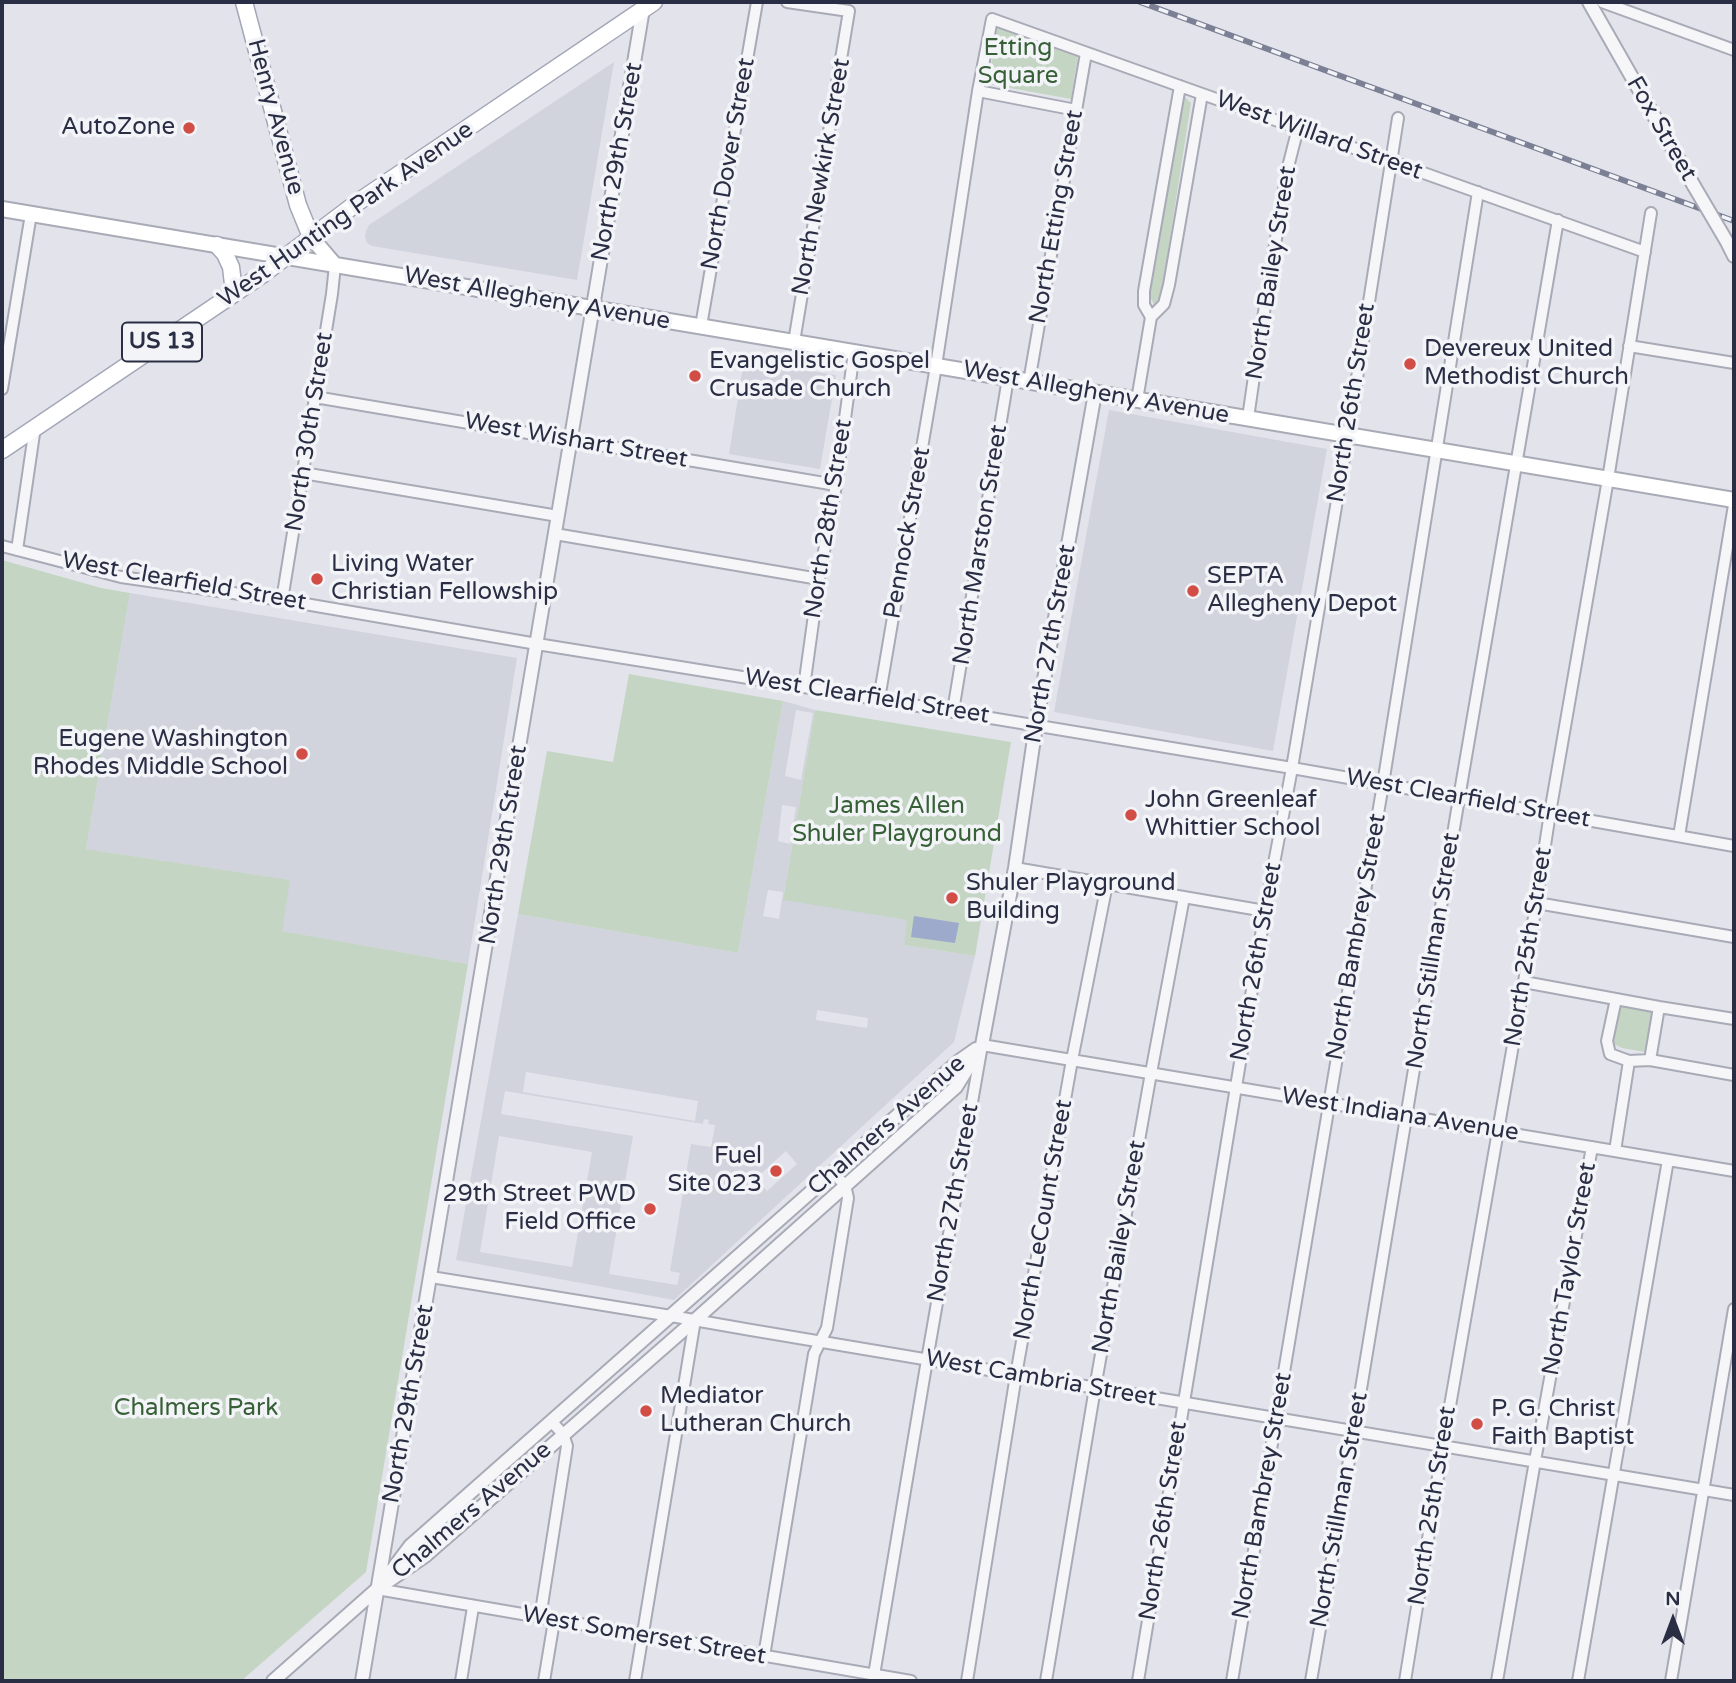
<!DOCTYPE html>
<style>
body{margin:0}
#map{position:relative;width:1736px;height:1683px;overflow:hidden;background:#e3e4eb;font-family:"Varela Round",sans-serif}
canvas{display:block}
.frame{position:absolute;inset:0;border:4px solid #2a2e44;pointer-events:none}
.north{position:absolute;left:1638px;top:1585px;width:70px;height:70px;-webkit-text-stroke:5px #f3f4f8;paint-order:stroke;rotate:0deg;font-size:19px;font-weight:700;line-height:28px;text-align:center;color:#2a2e44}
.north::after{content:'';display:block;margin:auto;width:24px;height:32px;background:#2a2e44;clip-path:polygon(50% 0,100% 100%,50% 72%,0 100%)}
</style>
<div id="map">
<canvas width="1736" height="1683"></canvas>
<div class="frame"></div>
<div class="north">N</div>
</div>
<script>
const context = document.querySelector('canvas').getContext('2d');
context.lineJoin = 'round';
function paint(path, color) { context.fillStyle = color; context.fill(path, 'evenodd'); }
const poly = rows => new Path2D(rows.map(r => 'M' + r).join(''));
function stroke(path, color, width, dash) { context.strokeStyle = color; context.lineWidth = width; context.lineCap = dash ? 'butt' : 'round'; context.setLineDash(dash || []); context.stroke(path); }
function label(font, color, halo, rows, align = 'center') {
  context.font = font + ' "Varela Round",sans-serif'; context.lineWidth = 7; context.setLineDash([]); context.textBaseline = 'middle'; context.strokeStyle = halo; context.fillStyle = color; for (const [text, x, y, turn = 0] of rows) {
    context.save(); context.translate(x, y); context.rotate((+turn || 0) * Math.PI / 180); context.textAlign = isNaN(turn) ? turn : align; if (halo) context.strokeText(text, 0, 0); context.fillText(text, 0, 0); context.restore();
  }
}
paint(poly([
 [614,62,577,280,372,246,367,243,365,236,366,231,369,225],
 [744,360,836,375,820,469,729,454],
 [1109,410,1327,449,1273,751,1054,712],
 [130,593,517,658,468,964,281,931,289,880,86,849],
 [783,701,815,710,783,899,908,920,904,945,975,956,954,1042,674,1300,456,1260,518,914,738,953],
 [796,710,813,713,801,780,785,776],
 [782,805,796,807,790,844,778,841],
 [768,890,783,892,779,919,763,916],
 [817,1010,868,1018,867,1028,816,1020],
 [526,1072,698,1101,695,1121,523,1092],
 [505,1091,703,1124,704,1119,709,1120,708,1124,715,1125,711,1147,691,1144,670,1271,680,1273,677,1285,609,1274,633,1136,501,1114],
 [499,1136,592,1152,572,1267,480,1252],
 [786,1151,797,1164,767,1191,756,1178]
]), '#d1d3dd');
paint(poly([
 [997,27,1078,55,1071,99,988,84],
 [1185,97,1191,103,1161,296,1154,305,1149,294,1179,102],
 [2,560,101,588,130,593,86,849,290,880,282,931,468,964,366,1572,241,1681,2,1681],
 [629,674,783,701,738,953,518,914,547,751,613,762],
 [815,710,1011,742,975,956,904,945,907,920,783,900],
 [1619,1006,1652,1011,1645,1052,1622,1048,1614,1044,1613,1041]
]), '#c4d5c4');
paint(poly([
 [914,916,959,923,955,943,911,937]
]), '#9daacc');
const minor = poly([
 [787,2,849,11,794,342],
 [1602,2,1734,50],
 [978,91,1076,110],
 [1151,317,1144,305,1144,291,1180,86],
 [701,326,757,2],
 [1629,346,1734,363],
 [1029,382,1086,53],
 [2,389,31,214],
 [315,397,836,485],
 [1137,400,1151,317,1164,304,1169,285,1202,94],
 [1248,418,1258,349,1287,171,1298,128],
 [303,473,558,516],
 [555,534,819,579],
 [2,546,121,577,282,600,537,644,804,687,1292,768,1734,846],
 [17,550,35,427],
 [282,600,332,294,335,265],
 [804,687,819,579,836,485,854,352],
 [879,699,936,366,978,91,992,19,1645,252],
 [953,711,1008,378],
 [1679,836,1734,505],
 [1015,868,1265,911],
 [1537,903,1734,937],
 [1524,982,1659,1007,1734,1019],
 [1616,999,1607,1041,1610,1054,1629,1061,1650,1060,1734,1075],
 [1650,1060,1659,1007],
 [1615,1151,1629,1061],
 [431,1277,671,1316,751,1330,1734,1495],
 [377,1589,911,1681],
 [540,1618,567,1446,563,1434,551,1421],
 [764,1656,814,1354,827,1328,848,1198,845,1185,833,1173],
 [461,1681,473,1607],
 [544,1681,554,1621],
 [635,1681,695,1320],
 [873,1681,927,1360,982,1045,1734,1171],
 [967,1681,1016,1375,1072,1060,1107,884],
 [1046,1681,1095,1388,1151,1073,1184,897],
 [1138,1681,1265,911,1292,768,1348,435,1398,118],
 [1232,1681,1383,784,1478,192],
 [1311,1681,1354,1431,1459,798,1558,220],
 [1405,1681,1443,1446,1524,982,1550,813,1608,479,1651,213],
 [1497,1681,1535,1461,1592,1147],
 [1578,1681,1668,1160],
 [1671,1681,1734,1309]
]);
const tertiary = poly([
 [1589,2,1694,186],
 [1727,242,1734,256],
 [386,1578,410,1546,959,1061,976,1049],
 [273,1681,377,1589,425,1556,695,1320,956,1087,982,1045,1015,868,1036,725,1095,393],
 [362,1681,643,9]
]);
const secondary = poly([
 [2,209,1734,500],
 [311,237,335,265]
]);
const primary = poly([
 [244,2,298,205,311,237],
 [217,245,225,254,231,267,233,284,231,295],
 [2,450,263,274,358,202,654,2]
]);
stroke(minor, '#a8aab6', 14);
stroke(tertiary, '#a8aab6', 16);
stroke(secondary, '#a8aab6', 18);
stroke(primary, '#a2a6b7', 19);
stroke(minor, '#f6f6f9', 10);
stroke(tertiary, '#f6f6f9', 12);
stroke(secondary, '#fff', 14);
stroke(primary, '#fff', 16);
const rail = poly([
 [1140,2,1734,221]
]);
stroke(rail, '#7c8095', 6);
stroke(rail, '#f3f4f8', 3.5, [10]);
const tertiaryBridge = poly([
 [1694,186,1727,242]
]);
stroke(tertiaryBridge, '#a8aab6', 16, []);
stroke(tertiaryBridge, '#f6f6f9', 12);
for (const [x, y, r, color] of [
 [189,128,7,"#d14d46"],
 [1410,364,7,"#d14d46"],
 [695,376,7,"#d14d46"],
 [317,579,7,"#d14d46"],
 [1193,591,7,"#d14d46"],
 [302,754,7,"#d14d46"],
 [1131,815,7,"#d14d46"],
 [952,898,7,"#d14d46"],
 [776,1171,7,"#d14d46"],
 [650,1209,7,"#d14d46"],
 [646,1411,7,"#d14d46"],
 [1477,1424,7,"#d14d46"]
]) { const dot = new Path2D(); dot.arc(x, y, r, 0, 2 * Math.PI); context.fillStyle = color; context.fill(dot); stroke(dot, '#f3f4f8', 2.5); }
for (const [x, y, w] of [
 [162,342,80]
]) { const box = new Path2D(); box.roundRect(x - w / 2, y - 19.5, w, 39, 5); context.fillStyle = '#f3f4f8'; context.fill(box); stroke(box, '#2a2e44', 2); }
label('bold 23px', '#2a2e44', null, [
 ["US 13",162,342]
]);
label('24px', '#376037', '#f3f4f8', [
 ["Etting",1018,49],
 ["Square",1018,77],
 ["James Allen",897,807],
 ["Shuler Playground",897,835],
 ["Chalmers Park",196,1409]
]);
label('24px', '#2a2e44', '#f3f4f8', [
 ["Henry Avenue",275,117,75],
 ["Fox Street",1661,129,60],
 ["West Willard Street",1319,136,20],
 ["North 29th Street",618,162,-80],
 ["North Dover Street",729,164,-80],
 ["North Newkirk Street",822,177,-80],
 ["West Hunting Park Avenue",346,215,-35],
 ["North Etting Street",1057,217,-80],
 ["North Bailey Street",1272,273,-81],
 ["West Allegheny Avenue",537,299,10],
 ["West Allegheny Avenue",1096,393,10],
 ["North 26th Street",1352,403,-81],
 ["North 30th Street",310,432,-81],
 ["West Wishart Street",576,441,10],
 ["North 28th Street",829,519,-81],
 ["Pennock Street",908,533,-80],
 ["North Marston Street",981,545,-81],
 ["West Clearfield Street",184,582,10],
 ["North 27th Street",1051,644,-80],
 ["West Clearfield Street",867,697,9],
 ["West Clearfield Street",1468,799,10],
 ["North 29th Street",504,845,-81],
 ["North Bambrey Street",1357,937,-80],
 ["North 25th Street",1529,947,-81],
 ["North Stillman Street",1434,951,-81],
 ["North 26th Street",1257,962,-80],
 ["West Indiana Avenue",1400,1115,9],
 ["Chalmers Avenue",887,1126,-41],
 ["North 27th Street",954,1203,-80],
 ["North LeCount Street",1044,1220,-80],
 ["North Bailey Street",1120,1247,-80],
 ["North Taylor Street",1570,1269,-80],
 ["West Cambria Street",1041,1379,10],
 ["North 29th Street",409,1404,-80],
 ["North Bambrey Street",1263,1496,-80],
 ["North 25th Street",1433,1506,-81],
 ["North Stillman Street",1340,1510,-80],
 ["Chalmers Avenue",472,1511,-40],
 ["North 26th Street",1164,1521,-81],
 ["West Somerset Street",644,1636,10]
]);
label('24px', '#2a2e44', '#f3f4f8', [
 ["AutoZone",175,128,"right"],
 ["Devereux United",1424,350],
 ["Methodist Church",1424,378],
 ["Evangelistic Gospel",709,362],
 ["Crusade Church",709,390],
 ["Living Water",331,565],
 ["Christian Fellowship",331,593],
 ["SEPTA",1207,577],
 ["Allegheny Depot",1207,605],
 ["Eugene Washington",288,740,"right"],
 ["Rhodes Middle School",288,768,"right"],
 ["John Greenleaf",1145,801],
 ["Whittier School",1145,829],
 ["Shuler Playground",966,884],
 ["Building",966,912],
 ["Fuel",762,1157,"right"],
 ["Site 023",762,1185,"right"],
 ["29th Street PWD",636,1195,"right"],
 ["Field Office",636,1223,"right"],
 ["Mediator",660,1397],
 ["Lutheran Church",660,1425],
 ["P. G. Christ",1491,1410],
 ["Faith Baptist",1491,1438]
], 'left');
</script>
